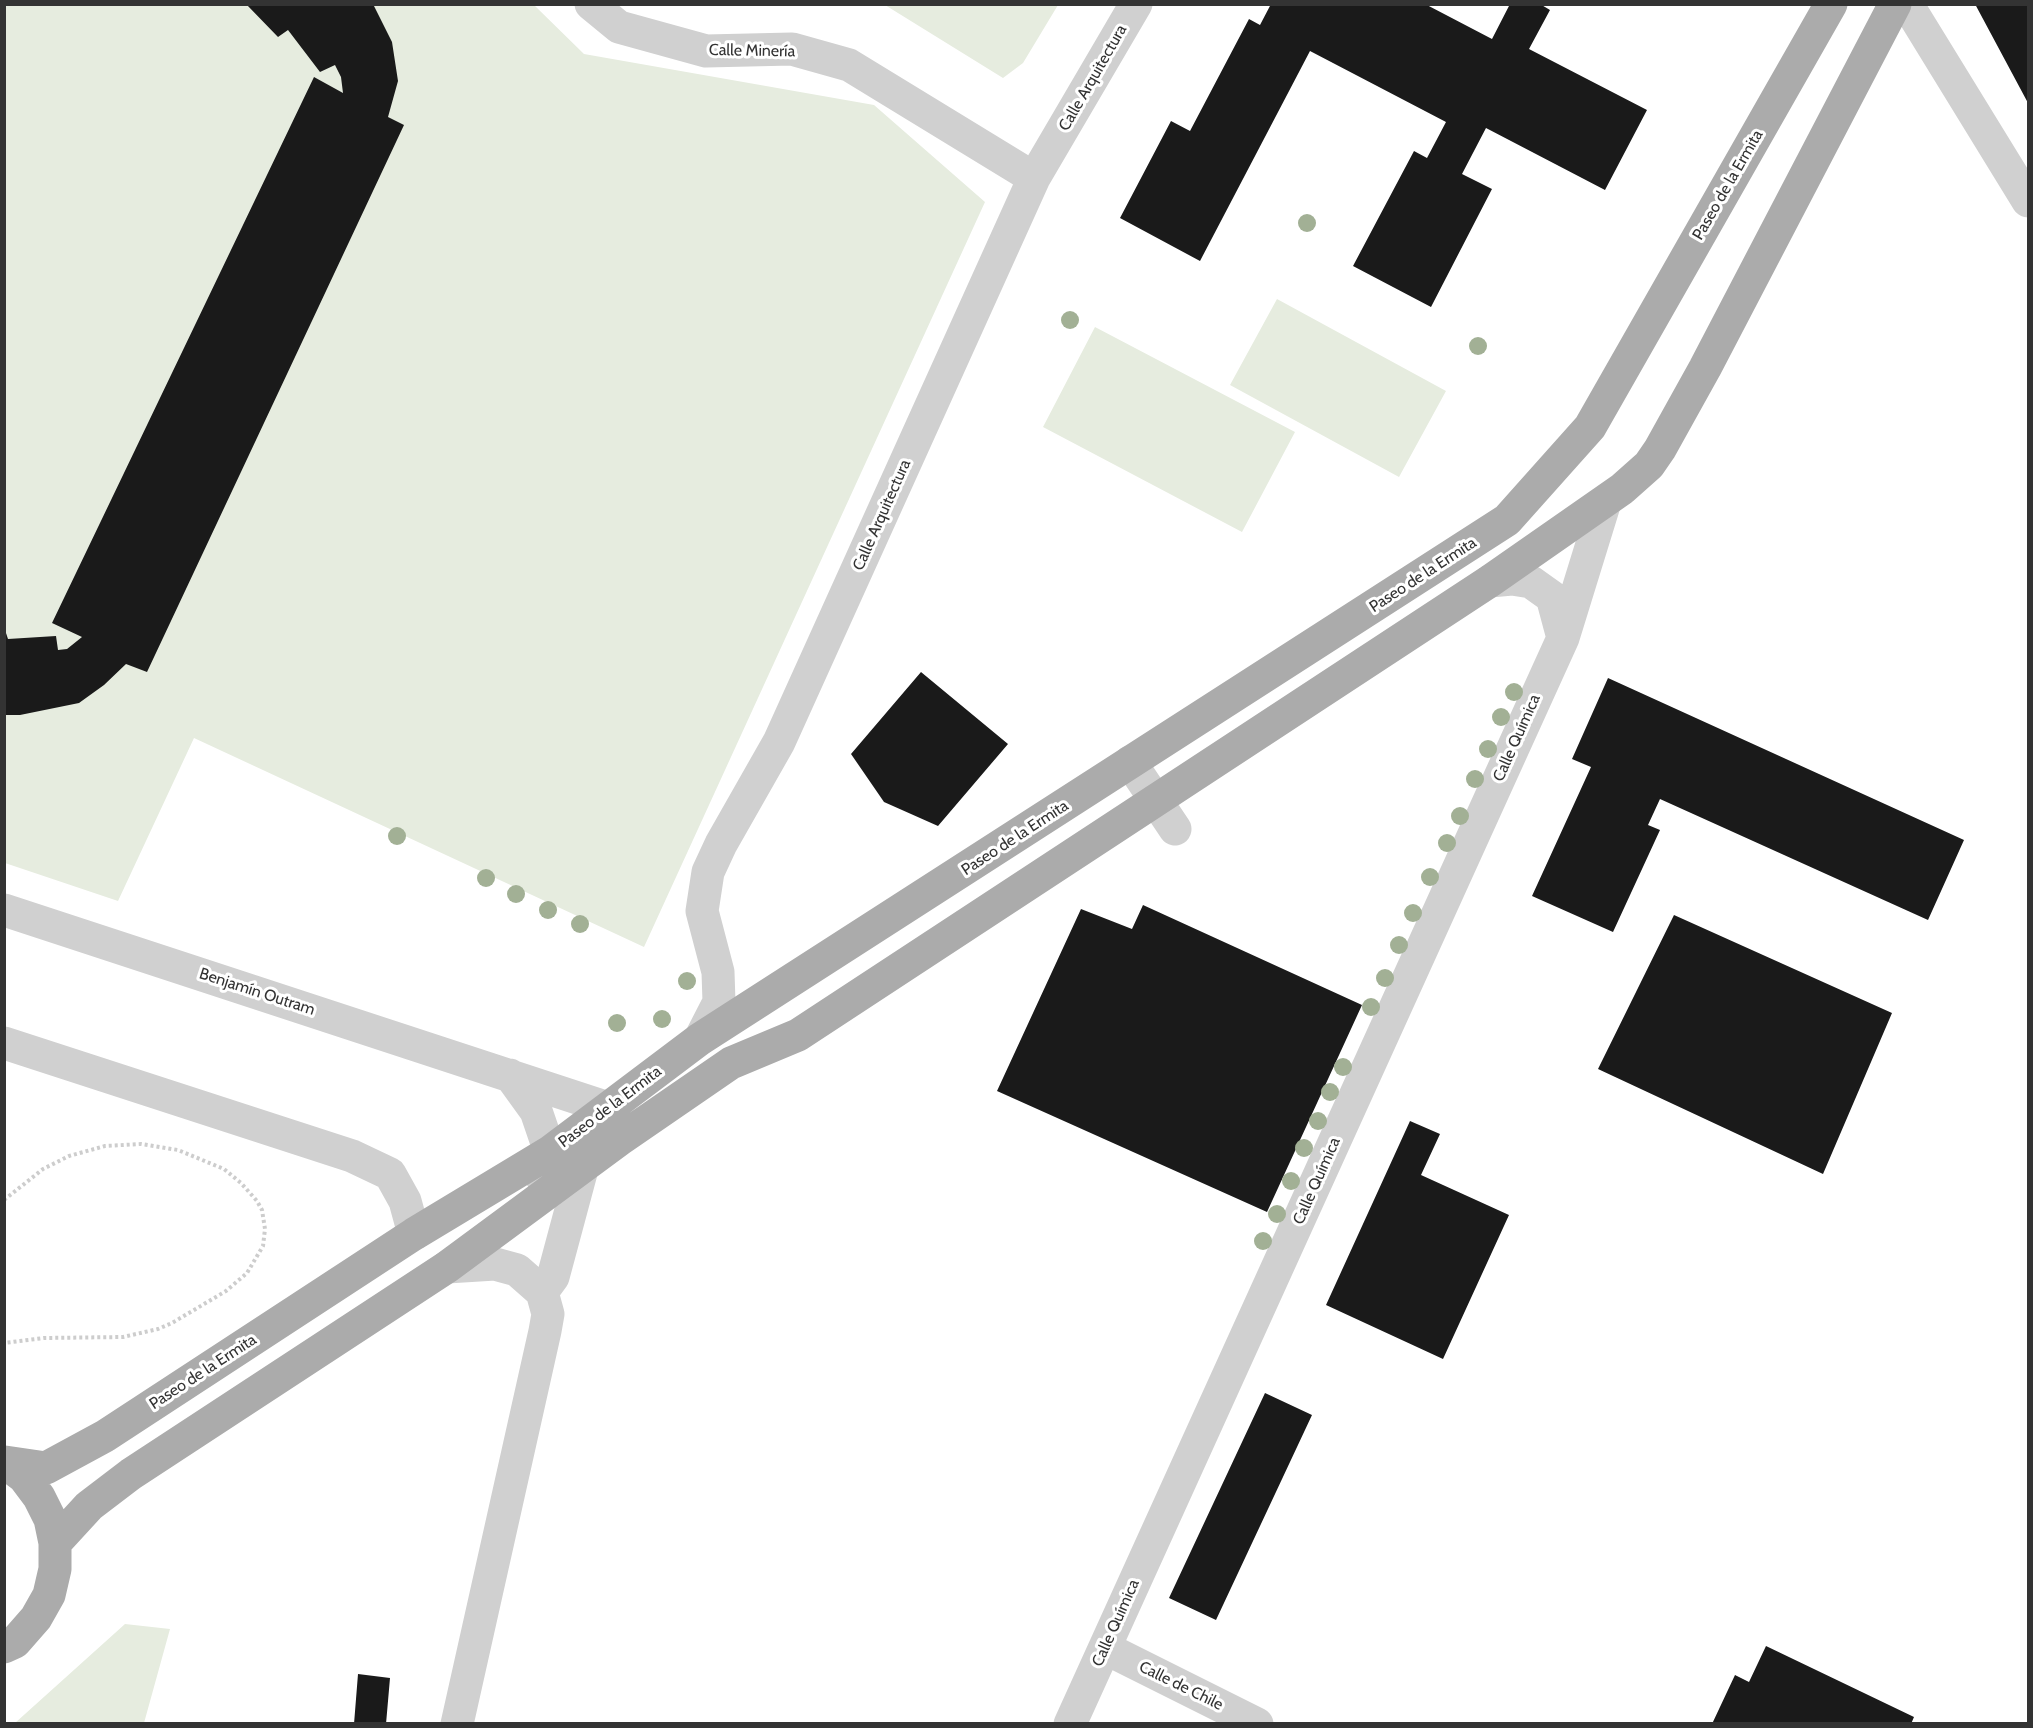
<!DOCTYPE html>
<meta charset="utf-8">
<style>
body{margin:0}
#map{position:relative;width:2033px;height:1728px;overflow:hidden;background:#fff;font-family:Cabin,sans-serif}
canvas{display:block}
.frame{position:absolute;inset:0;border:6px solid #333;pointer-events:none}
</style>
<div id="map">
<canvas width="2033" height="1728"></canvas>
<div class="frame"></div>
</div>
<script>
const context = document.querySelector('canvas').getContext('2d');
context.lineJoin = 'round';
function paint(path, color) { context.fillStyle = color; context.fill(path, 'evenodd'); }
const poly = rows => new Path2D(rows.map(r => 'M' + r).join(''));
function stroke(path, color, width, dash) { context.strokeStyle = color; context.lineWidth = width; context.lineCap = dash ? 'butt' : 'round'; context.setLineDash(dash || []); context.stroke(path); }
function label(font, color, halo, rows, align = 'center') {
  context.font = font + ' Cabin,sans-serif'; context.lineWidth = 6; context.setLineDash([]); context.textBaseline = 'middle'; context.strokeStyle = halo; context.fillStyle = color; for (const [text, x, y, turn = 0] of rows) {
    context.save(); context.translate(x, y); context.rotate((+turn || 0) * Math.PI / 180); context.textAlign = isNaN(turn) ? turn : align; if (halo) context.strokeText(text, 0, 0); context.fillText(text, 0, 0); context.restore();
  }
}
paint(poly([
 [4,5,534,5,584,54,874,105,985,202,644,947,194,738,118,901,5,863],
 [885,5,1058,5,1023,63,1003,78],
 [1277,299,1446,391,1399,477,1230,385],
 [1095,327,1295,432,1242,532,1043,427],
 [125,1624,170,1629,144,1723,15,1723]
]), '#e6ecdf');
paint(poly([
 [246,4,373,4,392,42,398,81,388,117,404,125,147,672,126,664,104,685,79,703,20,715,4,715,4,627,8,639,56,636,58,650,67,649,82,637,52,623,314,77,343,93,341,77,335,65,320,72,288,30,278,37],
 [1271,4,1425,4,1492,39,1510,4,1540,4,1550,10,1529,49,1647,110,1605,190,1486,128,1462,174,1492,189,1431,307,1353,266,1414,151,1427,158,1446,122,1310,51,1200,261,1120,218,1171,121,1190,131,1249,19,1260,25],
 [1975,4,2028,4,2028,103],
 [921,672,1008,744,938,826,884,802,851,754],
 [1608,678,1964,840,1928,920,1660,799,1648,825,1660,830,1613,932,1532,896,1591,767,1572,759],
 [1143,905,1362,1005,1267,1212,997,1091,1081,909,1132,929],
 [1674,915,1892,1013,1823,1174,1598,1069],
 [1410,1121,1440,1134,1421,1175,1509,1215,1443,1359,1326,1305],
 [1265,1393,1312,1415,1216,1620,1169,1598],
 [1766,1646,1914,1717,1911,1724,1712,1724,1735,1675,1749,1682],
 [358,1674,390,1678,386,1724,354,1724]
]), '#1a1a1a');
stroke(poly([
 [4,1200,43,1169,69,1156,105,1146,141,1144,178,1150,224,1169,241,1183,257,1201,262,1210,265,1229,263,1246,247,1273,226,1291,172,1323,158,1329,123,1337,44,1338,4,1343]
]), '#cdcdcd', 4, [3, 3]);
stroke(poly([
 [591,4,619,27,706,51,792,49,849,65,1034,178],
 [1907,4,2028,201],
 [1490,581,1512,579,1531,582,1552,597,1563,638],
 [1130,762,1175,829],
 [4,910,608,1108],
 [700,1039,719,1002,718,972,702,911,708,872,721,844,779,742,1034,178,1136,4],
 [4,1043,352,1156,390,1174,405,1201,414,1234],
 [510,1075,536,1111,550,1152,542,1178],
 [447,1267,495,1264,517,1270,542,1292,548,1314,545,1331,457,1724],
 [542,1292,553,1277,582,1169],
 [1105,1648,1257,1724],
 [1070,1724,1563,638,1605,502]
]), '#d0d0d0', 33);
stroke(poly([
 [4,1462,24,1477,39,1497,50,1519,55,1543,55,1569,49,1595,36,1618,15,1642,4,1647],
 [5,1462,46,1468,105,1436,414,1234,550,1152,700,1039,1507,520,1590,427,1831,4],
 [55,1543,89,1506,131,1474,447,1267,619,1140,731,1063,798,1035,1490,581,1622,489,1649,465,1660,449,1705,368,1895,4]
]), '#ababab', 33);
context.fillStyle = '#a2b095';
for (const [x, y] of [
 [1307,223],
 [1070,320],
 [1478,346],
 [1514,692],
 [1501,717],
 [1488,749],
 [1475,779],
 [1460,816],
 [397,836],
 [1447,843],
 [1430,877],
 [486,878],
 [516,894],
 [548,910],
 [1413,913],
 [580,924],
 [1399,945],
 [1385,978],
 [687,981],
 [1371,1007],
 [662,1019],
 [617,1023],
 [1343,1067],
 [1330,1092],
 [1318,1121],
 [1304,1148],
 [1291,1181],
 [1277,1214],
 [1263,1241]
]) { context.beginPath(); context.arc(x, y, 9, 0, 2 * Math.PI); context.fill(); }
label('16px', '#333', '#fff', [
 ["Calle Minería",752,51,1],
 ["Calle Arquitectura",1093,78,-60],
 ["Paseo de la Ermita",1728,185,-60],
 ["Calle Arquitectura",882,515,-66],
 ["Paseo de la Ermita",1423,575,-33],
 ["Calle Química",1517,738,-66],
 ["Paseo de la Ermita",1015,838,-33],
 ["Benjamín Outram",257,992,18],
 ["Paseo de la Ermita",610,1107,-37],
 ["Calle Química",1317,1181,-66],
 ["Paseo de la Ermita",203,1372,-33],
 ["Calle Química",1116,1623,-66],
 ["Calle de Chile",1181,1686,26]
]);
</script>
